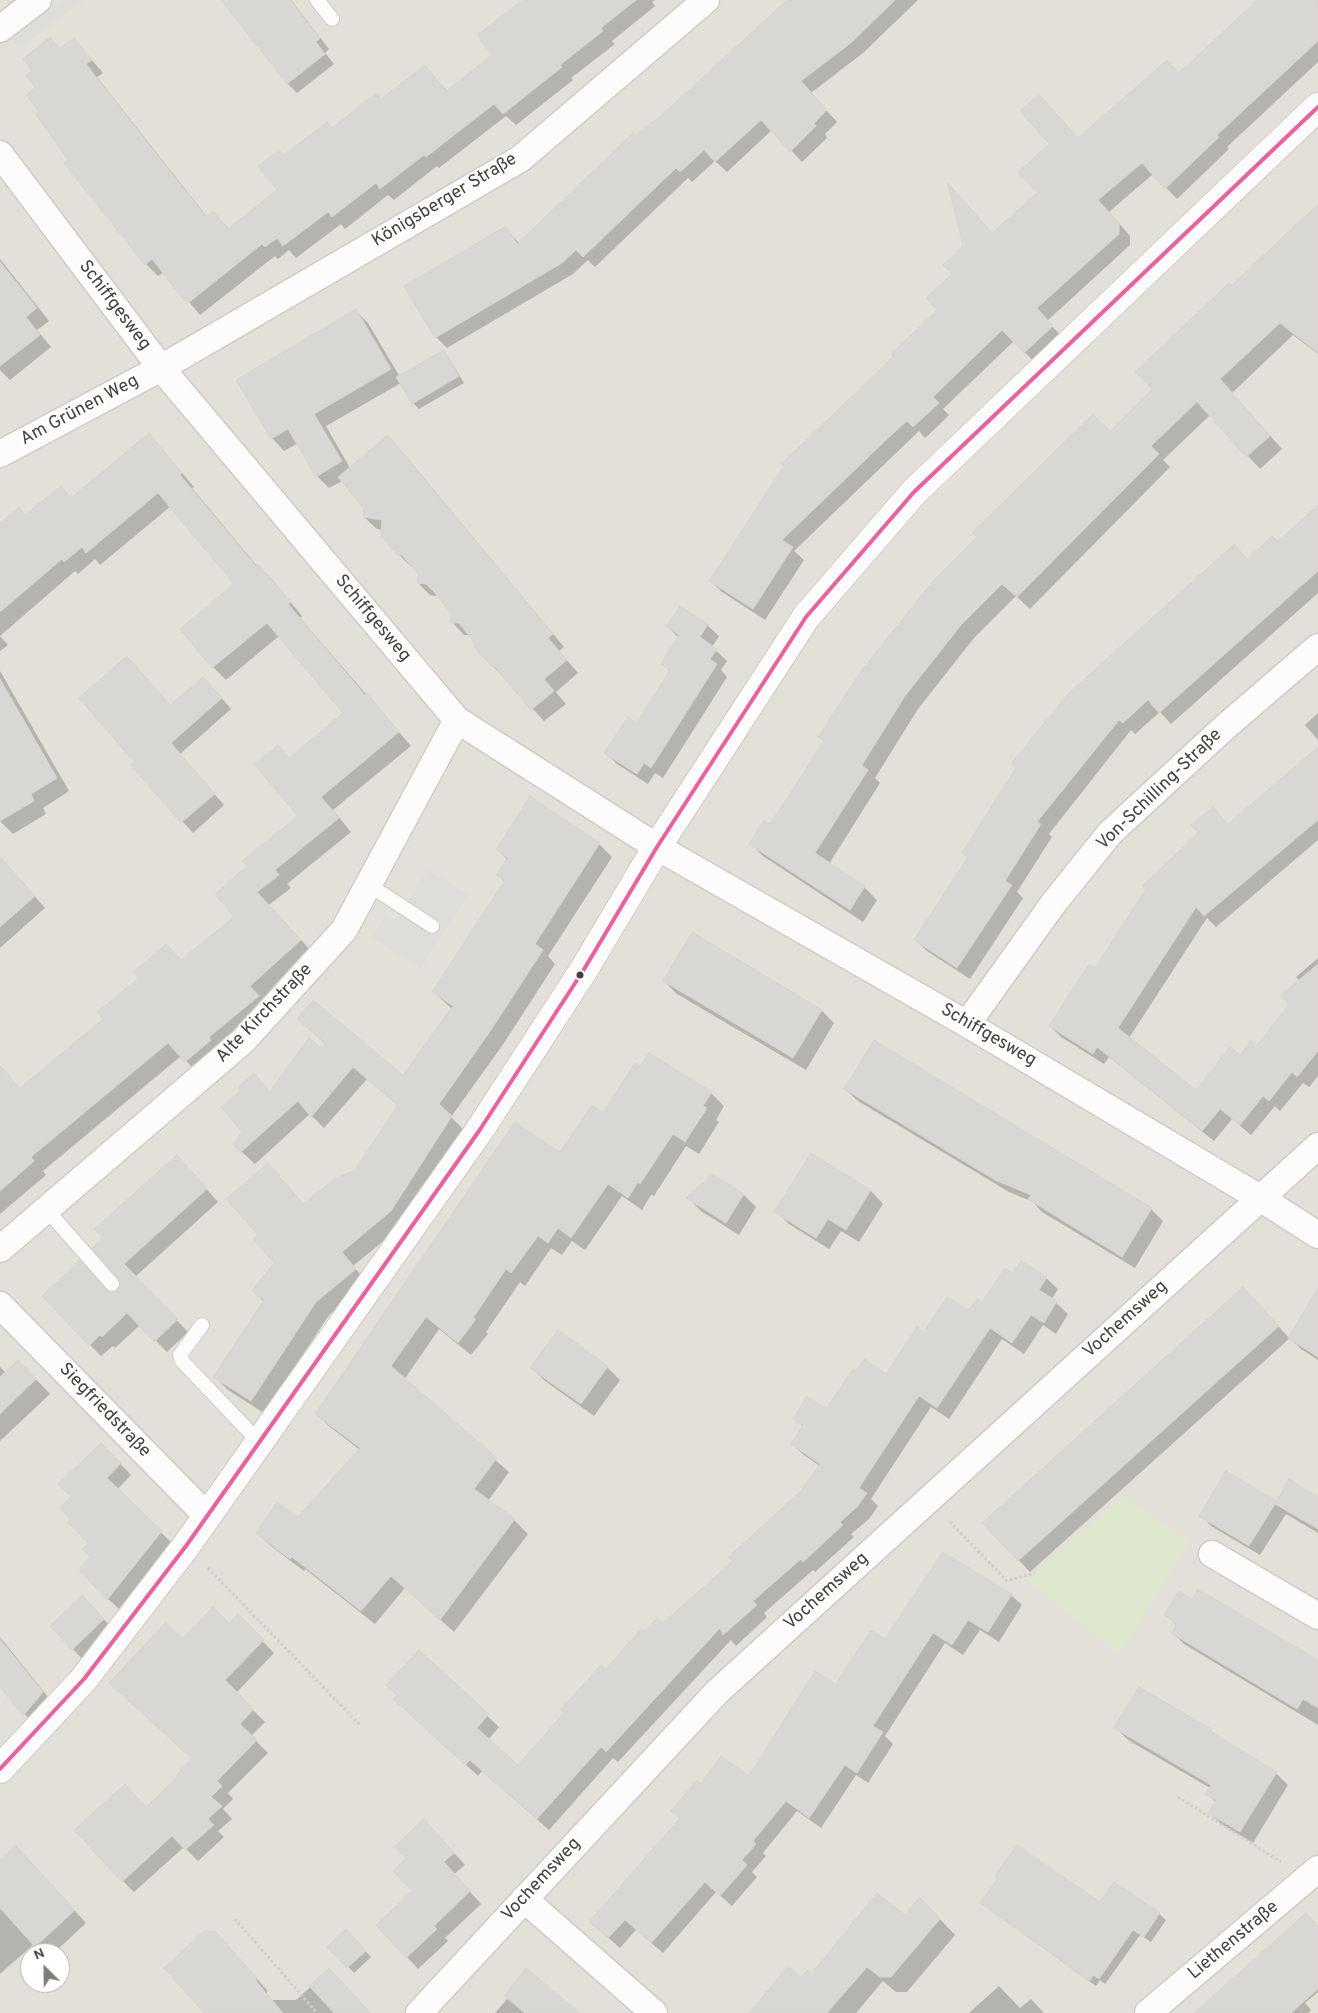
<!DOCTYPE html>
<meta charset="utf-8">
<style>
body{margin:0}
#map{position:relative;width:1318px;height:2013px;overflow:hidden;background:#f0eeea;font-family:Overpass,sans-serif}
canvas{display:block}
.north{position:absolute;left:20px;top:1943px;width:50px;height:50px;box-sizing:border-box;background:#fff;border:1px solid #b5b3af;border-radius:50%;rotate:337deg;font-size:14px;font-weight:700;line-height:20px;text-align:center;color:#454038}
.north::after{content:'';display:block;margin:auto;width:18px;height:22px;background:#817d76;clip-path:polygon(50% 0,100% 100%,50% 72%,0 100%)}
</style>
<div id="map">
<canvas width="1318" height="2013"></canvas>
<div class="north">N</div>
</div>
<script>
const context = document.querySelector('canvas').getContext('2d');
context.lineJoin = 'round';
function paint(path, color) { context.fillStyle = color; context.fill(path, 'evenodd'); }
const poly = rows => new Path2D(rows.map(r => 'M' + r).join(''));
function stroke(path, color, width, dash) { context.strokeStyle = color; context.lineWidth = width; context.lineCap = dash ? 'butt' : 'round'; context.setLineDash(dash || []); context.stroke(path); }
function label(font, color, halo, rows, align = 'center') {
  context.font = font + ' Overpass,sans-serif'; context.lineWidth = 4; context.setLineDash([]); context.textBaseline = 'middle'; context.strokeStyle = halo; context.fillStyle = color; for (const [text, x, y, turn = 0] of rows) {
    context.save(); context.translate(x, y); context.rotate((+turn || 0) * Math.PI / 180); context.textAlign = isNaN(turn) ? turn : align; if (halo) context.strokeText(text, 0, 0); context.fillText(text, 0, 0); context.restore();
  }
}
paint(poly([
 [0,0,1318,0,1318,2013,0,2013],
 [30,1953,60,1953,60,1983,30,1983]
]), '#e3e0d9');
paint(poly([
 [1123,1495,1190,1541,1119,1655,1027,1580]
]), '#dde7cd');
paint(poly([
 [63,0,83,0,19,49,12,39],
 [428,870,468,895,421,968,372,937,386,915,395,921]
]), '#dfddda');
paint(poly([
 [222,0,291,0,329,49,325,53,334,64,297,93,287,83],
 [522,0,655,0,652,2,655,6,612,41,615,44,571,78,573,80,516,125,506,116,439,168,437,166,394,200,388,195,345,229,341,224,296,258,289,250,278,259,275,256,200,315,164,272,158,276,146,264,70,160,41,113,37,88,61,49,74,39,103,73,97,77,207,217,213,212,229,229,278,190,284,156,327,123,333,129,381,101,425,67,448,92,494,56,523,2],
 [788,0,918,0,863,53,811,93,837,122,825,134,827,138,802,162,772,130,727,172,715,161,692,182,688,178,595,267,588,260,573,274,447,348,436,337,505,228,519,243,654,124],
 [1259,0,1318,0,1318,62,1227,147,1229,149,1177,199,1153,174,1109,212,1130,236,1130,245,1047,321,1063,338,1036,364,1014,341,943,409,949,415,938,426,925,438,919,431,794,551,804,560,765,620,722,592,710,581,894,356,939,310,965,246,958,195,993,234,1038,193,1079,139,1179,74],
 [1318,206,1318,354,1293,335,1232,393,1282,449,1260,469,1210,415,1163,460,1170,467,1030,609,1016,596,974,638,918,709,875,778,880,783,829,864,864,887,877,900,863,922,763,856,750,843,770,826,825,742,819,737,1154,389,1232,287],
 [0,259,49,321,37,330,51,347,10,380,0,370],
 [356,311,368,323,400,377,443,352,449,358,464,383,419,409,413,403,401,383,326,426,350,468,388,437,400,449,564,647,559,651,578,673,556,692,566,704,544,721,492,665,470,635,464,635,452,622,452,613,438,596,430,595,418,583,419,574,398,554,383,530,377,529,364,517,365,509,342,481,329,488,317,476,298,443,284,451,272,438],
 [149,435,161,448,194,487,192,488,257,566,271,578,302,616,300,618,411,746,333,810,351,832,287,884,291,888,269,905,313,953,262,1000,271,1009,199,1074,181,1056,43,1171,46,1175,0,1214,0,1095,21,1090,236,917,248,866,299,816,290,759,345,713,279,636,226,680,213,667,182,629,236,584,171,506,100,565,95,559,78,574,75,571,0,636,8,645,0,651,0,525,26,516,61,487,72,499],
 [1318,507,1318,593,1171,724,1160,712,1135,734,1131,730,1049,834,1052,837,1017,892,1023,898,970,979,927,951,916,940,1248,560,1278,543],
 [707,625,719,636,712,647,727,661,721,670,727,677,663,778,655,773,648,784,617,764,606,753,637,724,671,672,662,664,679,638,668,627],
 [0,671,69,791,43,808,46,814,13,834,0,821],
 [214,689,231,709,180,754,224,805,193,833,132,765,171,706],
 [1318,713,1318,740,1305,725],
 [1318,747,1318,840,1216,927,1207,918,1129,1038,1196,1092,1240,1057,1257,1047,1290,1005,1300,981,1296,977,1318,958,1318,1076,1309,1087,1303,1083,1280,1111,1275,1106,1251,1135,1232,1119,1214,1141,1109,1057,1104,1064,1061,1037,1050,1026,1095,969,1229,825],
 [599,844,612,857,548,956,555,964,504,1043,451,1117,464,1130,404,1224,353,1266,368,1283,329,1315,264,1413,228,1390,215,1377,264,1302,254,1291,276,1263,260,1236,268,1164,304,1205,356,1171,399,1106,367,1079,324,1128,310,1114,255,1164,234,1145,243,1132,240,1093,254,1075,271,1093,325,1044,299,1019,403,1077,452,1009,433,992,505,882,498,875,508,860,498,850],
 [0,857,45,908,0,948],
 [692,934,822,1011,834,1023,806,1070,677,994,664,981],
 [845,1089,1151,1209,1163,1221,1135,1268,1042,1212,1033,1202,1009,1192,858,1101],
 [711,1093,724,1106,716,1120,719,1122,699,1154,686,1146,654,1196,651,1195,642,1210,622,1196,585,1250,572,1241,562,1255,551,1248,525,1286,520,1282,486,1332,488,1334,471,1355,439,1329,404,1380,509,1472,488,1501,514,1520,528,1534,454,1632,405,1588,375,1624,305,1569,304,1571,271,1546,257,1533,298,1519,360,1450,330,1427,316,1414,560,1154,604,1115],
 [811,1155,871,1191,883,1204,859,1242,841,1231,829,1249,789,1224,776,1211],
 [177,1156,218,1202,135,1277,188,1332,167,1352,140,1325,115,1348,113,1346,101,1356,90,1345,107,1292,113,1294,119,1291,122,1287,105,1239],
 [714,1176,744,1195,756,1207,739,1235,701,1211,688,1198],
 [1013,1275,1046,1278,1058,1289,1052,1299,1068,1314,1056,1334,1043,1325,1024,1354,1002,1339,949,1419,931,1407,871,1499,878,1506,869,1519,851,1534,854,1537,815,1572,813,1570,764,1613,767,1617,736,1646,731,1640,618,1762,613,1758,549,1830,482,1771,478,1776,407,1710,399,1696,419,1652,499,1727,488,1740,518,1767,606,1671,646,1632,663,1625,734,1561,801,1493,820,1466,804,1455,792,1444,803,1427,795,1418,826,1410,887,1376,925,1333,983,1304],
 [1255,1300,1289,1338,1318,1324,1318,1360,1301,1349,1290,1338,1030,1572,984,1523],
 [558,1332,607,1367,620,1380,594,1416,545,1381,532,1368],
 [0,1367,6,1373,32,1375,50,1394,0,1441],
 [101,1444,131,1475,117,1490,172,1543,119,1609,108,1599,92,1557,90,1543,72,1518,73,1497],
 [1318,1498,1318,1533,1286,1514,1260,1555,1211,1526,1201,1515],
 [1011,1595,1022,1605,999,1642,980,1630,963,1655,945,1643,885,1736,893,1744,868,1783,856,1775,821,1828,797,1811,763,1853,766,1856,752,1872,757,1877,732,1906,716,1892,663,1953,636,1930,620,1948,602,1932,681,1819,701,1784,749,1778,836,1686,885,1641],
 [95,1610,116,1632,85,1662,73,1649],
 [1166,1615,1318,1662,1318,1725,1184,1644,1173,1633,1177,1626],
 [238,1616,274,1653,236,1693,265,1722,251,1736,268,1753,228,1793,233,1799,223,1809,232,1819,218,1831,224,1837,198,1861,184,1847,134,1892,123,1881,146,1808,171,1785,192,1759,183,1639,229,1624],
 [0,1637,56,1707,37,1728,0,1685],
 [1116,1728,1210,1730,1218,1737,1276,1773,1288,1785,1253,1843,1221,1824,1210,1813,1216,1802,1207,1794,1210,1788,1128,1740],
 [436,1833,465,1865,454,1874,481,1904,445,1938,448,1941,418,1969,407,1957,414,1891],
 [28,1859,86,1923,54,1953,43,1953,34,1944,0,1974,0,1862],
 [920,1898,955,1935,907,1992,896,1992,883,1981,856,2013,750,2013,801,1979,812,1975,905,1917],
 [981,1903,1100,1904,1159,1914,1166,1920,1151,1942,1140,1935,1105,1984,1100,1980,1096,1986],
 [1318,1927,1318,1992,1305,2003,1311,2010,1308,2013,1196,2013],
 [346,1931,371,1957,354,1973,329,1947],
 [226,1945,267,1990,267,1994,272,2000,296,2000,329,1970,370,2013,206,2013],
 [999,1986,1020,2008,1031,1999,1044,2013,969,2013],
 [508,1998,578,2013,495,2013]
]), '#0003');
const building = poly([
 [221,0,290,0,320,38,316,42,325,54,287,84,221,0],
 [523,0,636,0,601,28,603,31,560,65,562,67,503,114,494,104,426,157,424,155,380,189,376,183,332,217,328,212,283,246,277,238,265,247,262,244,187,304,152,259,145,265,64,163,68,160,36,115,39,112,26,95,35,88,26,75,32,71,23,59,50,37,60,48,74,38,92,60,86,64,206,217,213,211,228,229,277,190,258,166,279,150,284,155,327,122,332,128,376,93,381,99,425,65,446,91,492,55,477,35,523,0],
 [787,0,895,0,852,42,801,81,827,110,814,123,816,126,790,152,761,120,715,162,704,150,680,172,676,168,583,257,576,250,562,263,435,338,404,286,506,226,517,244,633,133,636,136,653,121,654,122,787,0],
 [1257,0,1318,0,1318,41,1217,135,1219,137,1165,189,1142,163,1098,200,1119,223,1119,234,1037,308,1053,326,1024,353,1002,330,933,397,939,403,913,427,907,421,886,440,782,540,793,547,753,609,709,581,784,466,781,464,869,380,893,356,891,354,937,310,926,298,952,274,943,265,963,246,947,182,992,233,1037,193,1018,172,1049,144,1020,111,1039,94,1078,138,1167,60,1179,73,1257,0],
 [1318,204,1318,353,1280,323,1220,379,1270,436,1246,457,1197,402,1151,446,1159,454,1017,597,1002,584,961,625,905,696,862,765,868,770,815,853,865,886,850,910,749,844,764,820,770,824,788,797,824,741,818,737,861,671,933,581,977,537,972,533,1093,414,1110,431,1152,389,1135,372,1229,283,1232,285,1318,204],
 [0,262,37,308,26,317,40,335,0,366,0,262],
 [356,309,391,369,314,414,342,461,316,477,288,429,271,439,236,380,356,309],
 [444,350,459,376,412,404,396,377,444,350],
 [149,433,182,473,180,475,256,566,258,564,291,602,288,604,365,695,367,693,399,732,321,797,339,818,275,870,279,875,257,892,301,940,250,986,259,996,209,1037,211,1040,185,1062,168,1043,31,1157,34,1161,0,1191,0,1065,20,1088,103,1019,97,1012,139,978,134,972,166,944,181,960,234,917,215,894,247,866,242,861,298,816,254,764,278,745,289,758,343,713,267,623,212,668,180,629,234,584,158,493,86,553,82,547,64,562,62,559,0,612,0,523,19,507,25,515,61,486,71,498,149,433],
 [388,435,553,634,548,638,567,660,544,679,554,691,531,710,495,667,491,666,474,647,474,642,459,623,450,623,451,613,437,595,426,584,417,583,418,574,402,555,397,555,381,535,382,520,363,517,364,509,338,477,388,435],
 [1318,505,1318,571,1159,713,1148,700,1123,723,1119,720,1037,822,1041,824,1005,881,1012,885,957,968,914,940,968,857,962,853,1016,768,1011,764,1068,694,1234,544,1247,559,1272,536,1278,541,1318,505],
 [680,606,708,624,700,637,717,649,710,659,717,664,651,768,644,763,637,774,604,753,628,717,637,723,670,670,661,664,679,635,666,627,680,606],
 [127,656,170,705,203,677,222,698,171,743,215,794,181,823,131,765,134,762,79,698,127,656],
 [0,679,57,778,31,794,34,801,0,821,0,679],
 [1318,747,1318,820,1204,916,1196,907,1118,1028,1196,1090,1230,1047,1240,1055,1251,1040,1257,1045,1289,1004,1280,996,1318,964,1318,1051,1297,1077,1292,1072,1269,1101,1263,1096,1240,1125,1220,1109,1202,1131,1097,1047,1093,1054,1049,1026,1089,964,1095,968,1146,889,1142,886,1198,833,1191,825,1213,807,1228,824,1318,747],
 [530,796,600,843,535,944,543,950,491,1030,439,1104,452,1116,391,1211,342,1252,356,1269,316,1302,251,1401,213,1377,264,1300,252,1291,274,1263,253,1239,258,1235,226,1199,268,1163,303,1204,333,1180,355,1170,398,1105,353,1067,311,1117,298,1101,241,1152,233,1145,242,1132,221,1107,239,1092,239,1086,254,1073,270,1092,309,1037,320,1048,325,1043,297,1019,313,1000,403,1075,453,1006,432,992,505,880,496,875,508,858,496,850,530,796],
 [0,857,35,896,0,927,0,857],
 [692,932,822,1010,793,1058,663,981,692,932],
 [874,1040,1152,1208,1122,1257,1028,1199,1031,1195,995,1180,844,1089,874,1040],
 [649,1053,712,1092,703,1106,707,1108,685,1142,673,1134,640,1184,638,1182,628,1198,608,1184,571,1238,558,1228,548,1243,538,1236,511,1273,506,1269,473,1318,476,1319,458,1343,426,1317,391,1366,497,1458,474,1489,515,1519,440,1620,391,1576,361,1611,292,1557,290,1559,256,1533,277,1502,298,1517,360,1448,315,1414,515,1122,560,1152,592,1105,603,1113,635,1063,640,1066,649,1053],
 [811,1153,871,1190,846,1230,828,1219,816,1238,774,1212,811,1153],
 [177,1155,207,1189,124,1264,178,1319,154,1342,127,1313,102,1337,100,1335,89,1346,42,1296,80,1260,106,1290,113,1293,118,1290,120,1286,119,1279,92,1248,103,1238,94,1229,177,1155],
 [713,1174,744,1194,726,1223,686,1198,713,1174],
 [1021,1261,1047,1277,1039,1290,1057,1301,1044,1323,1031,1315,1012,1343,990,1328,937,1408,919,1396,859,1488,867,1493,857,1507,840,1522,843,1525,803,1562,801,1559,753,1601,757,1605,723,1635,720,1628,606,1752,601,1747,537,1819,470,1760,465,1765,393,1699,397,1696,386,1685,419,1650,489,1714,477,1728,518,1765,564,1713,560,1710,601,1665,606,1669,641,1629,646,1630,657,1618,663,1623,733,1561,728,1557,800,1492,820,1464,791,1444,803,1425,793,1419,807,1396,826,1409,853,1369,856,1371,864,1359,886,1374,917,1327,924,1332,947,1297,969,1310,977,1299,982,1302,1005,1268,1013,1273,1021,1261],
 [1243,1287,1279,1326,1018,1561,982,1523,1243,1287],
 [1318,1288,1318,1357,1288,1338,1318,1288],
 [558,1330,608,1366,581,1404,530,1368,558,1330],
 [18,1360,36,1379,0,1414,0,1377,18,1360],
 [101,1443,121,1463,107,1478,162,1531,107,1600,79,1570,90,1557,82,1549,88,1543,67,1522,70,1518,60,1508,71,1497,58,1484,101,1443],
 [1226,1471,1277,1501,1289,1479,1318,1497,1318,1529,1275,1504,1249,1546,1199,1516,1226,1471],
 [943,1552,1012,1594,988,1632,968,1620,952,1645,933,1633,873,1726,883,1732,857,1773,845,1765,809,1818,786,1801,753,1841,756,1844,742,1860,747,1865,720,1896,705,1882,651,1943,625,1920,608,1938,589,1922,680,1818,671,1811,697,1780,701,1783,721,1756,749,1776,815,1671,836,1684,871,1630,885,1639,943,1552],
 [1198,1589,1318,1660,1318,1708,1303,1699,1297,1709,1171,1633,1177,1624,1164,1615,1179,1591,1192,1599,1198,1589],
 [82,1595,104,1619,72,1650,50,1626,82,1595],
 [213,1607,229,1623,238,1614,264,1640,225,1680,254,1709,240,1724,257,1740,217,1781,222,1786,211,1797,222,1806,208,1819,214,1825,185,1850,172,1836,122,1882,74,1830,125,1784,146,1807,170,1784,191,1758,109,1683,165,1623,183,1638,213,1607],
 [0,1639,43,1692,23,1716,0,1687,0,1639],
 [1139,1687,1211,1729,1210,1731,1277,1772,1240,1832,1208,1813,1216,1800,1205,1794,1211,1785,1114,1728,1139,1687],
 [424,1819,454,1853,444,1862,470,1891,434,1926,437,1929,406,1958,376,1925,412,1891,393,1871,406,1859,394,1847,424,1819],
 [1017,1845,1100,1902,1114,1882,1160,1913,1144,1937,1133,1930,1099,1979,1093,1975,1090,1981,980,1903,998,1878,995,1876,1017,1845],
 [16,1846,75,1910,35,1947,0,1908,0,1860,16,1846],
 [877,1893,905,1915,920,1897,940,1919,891,1977,880,1977,867,1967,827,2013,749,2013,788,1966,801,1977,808,1969,812,1973,877,1893],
 [1306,1913,1318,1926,1318,1989,1291,2013,1194,2013,1306,1913],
 [346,1929,366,1951,347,1968,327,1947,346,1929],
 [204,1931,215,1931,256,1977,256,1981,283,2013,204,2013,164,1968,204,1931],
 [329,1968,371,2013,334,2013,309,1986,329,1968],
 [526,1968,580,2013,525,2013,504,1996,526,1968]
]);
paint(building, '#d9d7d3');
stroke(building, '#d8d5d0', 1);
const service = poly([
 [317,0,332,19],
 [369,885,432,926],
 [46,1209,112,1284],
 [202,1325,180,1355,182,1361,259,1442]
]);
const minor = poly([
 [0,29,38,0],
 [0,154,161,368,457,720,657,847,967,1024,1260,1198,1318,1235],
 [0,454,161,368,520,159,706,0],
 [967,1024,1053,904,1110,833,1225,727,1318,647],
 [0,1249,243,1041,344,930,457,720],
 [0,1305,207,1516],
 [1212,1554,1318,1616],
 [524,1899,654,2013],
 [419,2013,717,1692,1318,1146],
 [1148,2013,1318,1869]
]);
const tertiary = poly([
 [0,1769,84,1679,186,1546,479,1131,583,971,657,847,806,617,914,492,1318,107]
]);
stroke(service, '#ceccc8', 16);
stroke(minor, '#ceccc8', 29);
stroke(tertiary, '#ceccc8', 30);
stroke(poly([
 [950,1522,1007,1581,1035,1573],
 [208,1568,360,1725],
 [1178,1797,1281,1862],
 [235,1919,317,2013]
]), '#d0cecc', 3, [2.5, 2.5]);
stroke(service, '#fdfcfc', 14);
stroke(minor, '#fdfcfc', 26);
stroke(tertiary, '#fdfcfc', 28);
stroke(poly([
 [0,1769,84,1679,186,1546,479,1131,583,971,657,847,806,617,914,492,1318,107]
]), '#e9619e', 4);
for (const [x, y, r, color] of [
 [580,975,4.5,"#454038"]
]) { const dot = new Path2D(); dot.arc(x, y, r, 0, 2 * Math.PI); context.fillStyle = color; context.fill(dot); stroke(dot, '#fff', 2); }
label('18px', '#454038', '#fff', [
 ["Königsberger Straße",445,201,-31],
 ["Schiffgesweg",114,306,53],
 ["Am Grünen Weg",80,411,-28],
 ["Schiffgesweg",372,619,50],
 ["Von-Schilling-Straße",1160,790,-44],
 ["Alte Kirchstraße",265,1014,-46],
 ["Schiffgesweg",988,1036,30],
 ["Vochemsweg",1126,1320,-42],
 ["Siegfriedstraße",104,1411,46],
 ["Vochemsweg",827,1592,-42],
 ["Vochemsweg",542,1880,-47],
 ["Liethenstraße",1234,1941,-40]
]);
</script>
